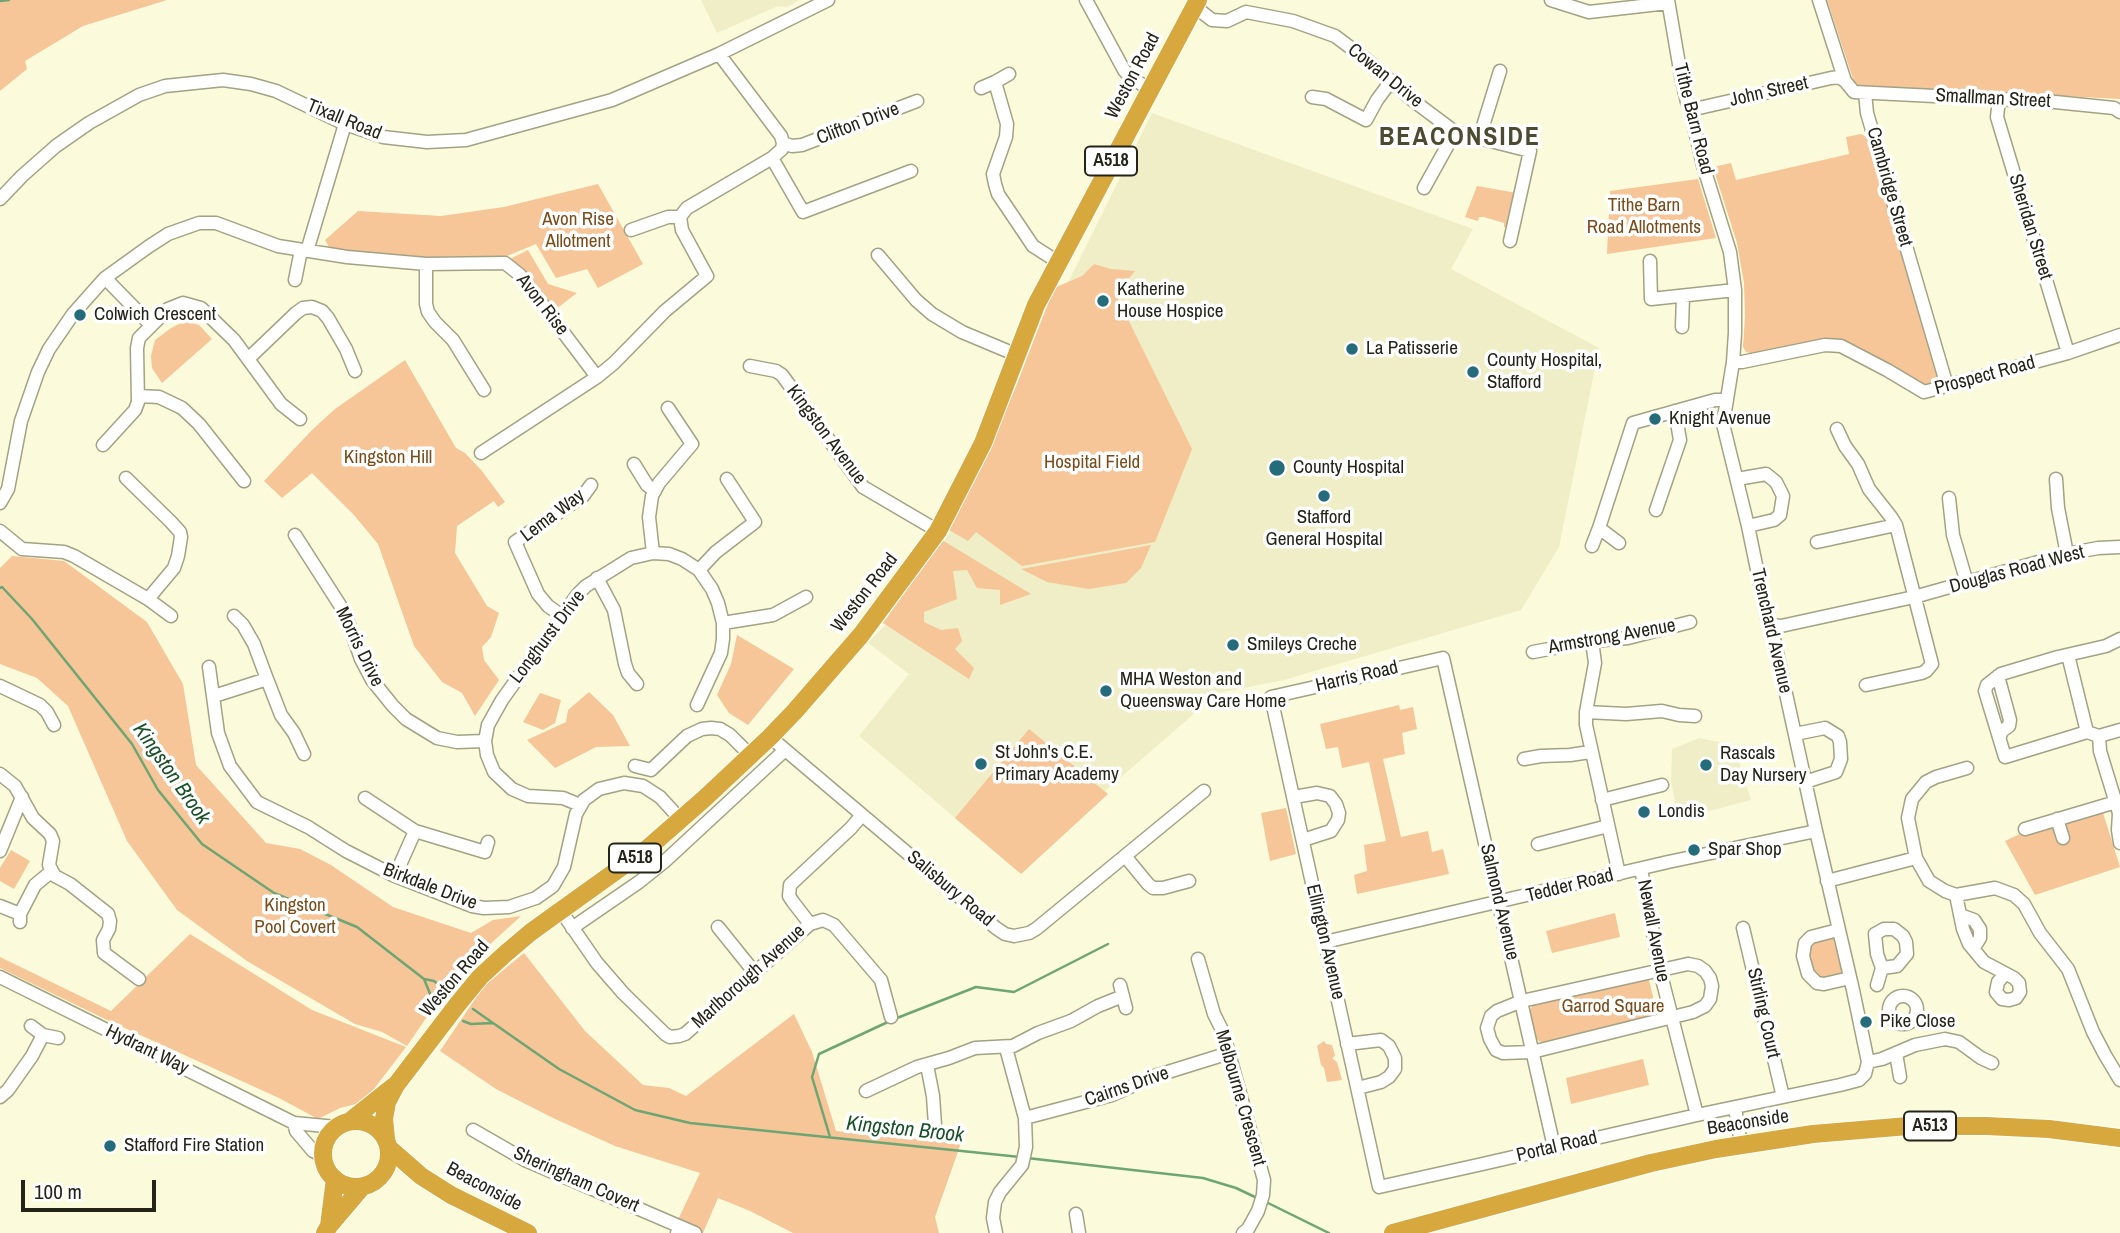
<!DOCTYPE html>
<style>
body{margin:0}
#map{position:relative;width:2120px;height:1233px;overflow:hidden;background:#fbfbdb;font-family:"Archivo Narrow",sans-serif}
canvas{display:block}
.scale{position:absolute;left:21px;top:1180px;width:135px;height:32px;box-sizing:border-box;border:4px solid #252419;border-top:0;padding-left:9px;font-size:21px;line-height:24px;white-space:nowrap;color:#252419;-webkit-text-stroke:5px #fff;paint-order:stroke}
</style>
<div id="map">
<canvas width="2120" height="1233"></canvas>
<div class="scale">100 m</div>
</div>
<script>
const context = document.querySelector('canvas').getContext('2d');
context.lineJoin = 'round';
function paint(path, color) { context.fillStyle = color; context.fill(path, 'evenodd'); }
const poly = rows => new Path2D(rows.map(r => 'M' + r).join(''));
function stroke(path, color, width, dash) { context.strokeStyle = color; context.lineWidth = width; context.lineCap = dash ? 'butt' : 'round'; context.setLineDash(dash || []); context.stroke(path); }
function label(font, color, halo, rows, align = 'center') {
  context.font = font + ' "Archivo Narrow",sans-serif'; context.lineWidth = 7; context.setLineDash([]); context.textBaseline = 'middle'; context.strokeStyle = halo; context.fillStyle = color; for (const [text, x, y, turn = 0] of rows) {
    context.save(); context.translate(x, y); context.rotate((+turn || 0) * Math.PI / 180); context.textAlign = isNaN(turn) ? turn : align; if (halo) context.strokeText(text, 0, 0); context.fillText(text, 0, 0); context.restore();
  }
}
paint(poly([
 [701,0,800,0,787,7,778,6,717,33],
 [1152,113,1473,229,1451,269,1599,348,1559,547,1521,610,1284,680,1218,693,1105,791,1108,794,1021,874,859,736,909,674,868,643,886,624,885,623,958,521,1002,416],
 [1699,738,1734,745,1751,800,1678,819,1671,781,1672,749]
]), '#efeec7');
paint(poly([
 [0,0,167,0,83,26,25,61,27,69,0,91],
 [1827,0,2120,0,2120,99,1855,85],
 [1861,134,1870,139,1944,381,1926,387,1841,342,1754,354,1746,352,1743,347,1745,316,1744,283,1737,243,1713,167,1731,163,1736,180,1849,154,1846,137],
 [1698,179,1716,238,1607,254,1610,191],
 [598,184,643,264,598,288,587,269,556,278,536,244,507,256,428,259,332,252,325,240,358,211,441,216,504,207],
 [1477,186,1517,193,1510,229,1504,227,1504,223,1484,217,1479,217,1478,221,1465,217],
 [528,250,548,284,577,293,552,312,510,259],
 [1094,264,1111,269,1135,271,1119,290,1114,291,1192,449,1155,542,1022,566,976,532,968,541,949,530,1015,389,1054,288,1082,276],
 [185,321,199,325,212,339,162,383,152,368,151,356,155,340,171,328],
 [405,360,456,448,465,453,482,471,505,502,498,507,494,501,457,526,455,553,487,606,499,613,491,637,482,647,484,660,499,680,475,716,462,693,442,682,414,646,378,544,354,515,312,473,282,498,264,481,312,430,335,409],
 [942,540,1031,594,1000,605,1000,590,977,588,967,570,953,571,957,599,924,612,924,622,941,630,958,628,962,641,955,649,974,668,969,679,883,623],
 [1151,545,1141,568,1126,583,1089,589,1047,582,1021,569],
 [12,556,64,561,147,622,183,684,196,765,266,843,300,849,331,865,393,907,471,933,493,920,521,916,454,977,407,1046,382,1032,355,1024,247,961,177,910,127,841,68,706,37,678,0,664,0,568],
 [737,635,794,669,748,725,729,713,717,695,731,664],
 [589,692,613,715,630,746,596,747,555,768,527,740,566,722,568,710],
 [540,693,561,700,555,723,543,730,523,722],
 [1399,705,1400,710,1413,707,1417,729,1402,733,1405,754,1383,759,1401,837,1428,831,1432,852,1443,849,1449,874,1357,894,1354,875,1367,871,1364,845,1386,841,1369,762,1342,768,1338,747,1326,749,1320,724],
 [1029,729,1108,794,1021,874,955,818],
 [1286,808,1296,854,1270,861,1261,813],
 [2103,813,2120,867,2035,895,2005,841,2024,832,2026,836],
 [11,850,30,861,14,889,0,881,0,868],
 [1615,913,1620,937,1552,953,1546,931],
 [190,934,312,1010,406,1047,364,1102,340,1108,318,1119,279,1098,105,1019,0,968,0,957,111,1011],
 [1831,935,1837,941,1844,969,1842,976,1823,980,1812,975,1808,952,1811,941],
 [524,953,585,1031,643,1085,669,1088,686,1096,794,1014,812,1052,836,1131,961,1143,935,1217,939,1233,793,1233,750,1211,718,1198,703,1233,676,1233,677,1222,700,1173,615,1146,553,1118,496,1089,440,1051,484,986],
 [1648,976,1658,1018,1543,1043,1533,1038,1529,1011,1535,1002],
 [1324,1041,1326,1044,1332,1045,1335,1056,1332,1058,1337,1062,1342,1080,1327,1082,1324,1068,1321,1065,1317,1046],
 [1643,1059,1649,1085,1571,1104,1566,1078]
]), '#f6c598');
stroke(poly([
 [0,1,9,0],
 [0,588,2,587,32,619,132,744,158,790,202,844,274,893,357,927,424,979,431,996,442,1003],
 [424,979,434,981,450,994],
 [473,1009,493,1023],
 [897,1018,976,987,1014,992,1108,944],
 [463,1021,471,1024,493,1023,559,1069,635,1110,690,1123,1020,1157],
 [830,1137,812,1077,819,1054,890,1021],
 [1027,1158,1203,1178,1236,1188,1257,1198],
 [1266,1202,1329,1233]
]), '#6da573', 2.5);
const minor = poly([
 [1086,0,1124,70,1130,77,1149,89],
 [1551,0,1589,12,1668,3],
 [1819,0,1845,81,1854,92,2055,102,2114,108,2120,112],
 [1194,6,1212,20,1227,21,1246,12,1293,21,1335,36,1367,60,1411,99,1455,132,1530,151,1510,241],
 [719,54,781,136,783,143,792,146,802,145,917,101],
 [1009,74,995,82,1007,124,1006,137,993,174,995,184,998,194,1033,246,1058,262],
 [981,88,995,82],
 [1865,93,1867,113,1947,386],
 [1312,97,1326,99,1366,120,1377,100,1391,81],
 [1999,100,1997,117,2068,353],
 [1692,107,1699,108,1831,78,1839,77,1845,81],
 [1479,139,1500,71],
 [772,158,803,212,911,171],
 [1424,188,1455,132],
 [0,199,22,176,56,146,89,123,139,95,165,86,223,80,251,84,276,91,345,124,383,137,427,142,466,140,612,100,719,54,828,0],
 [631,230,668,217,680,217,687,208,772,158,782,149,783,143],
 [307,251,345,124],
 [878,255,916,300,932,314,962,332,1017,355],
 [1650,261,1651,299,1735,290],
 [426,264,426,304,428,312,435,322,453,340,484,390],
 [105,278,151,325],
 [295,280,301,250],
 [1682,327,1683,296],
 [248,359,296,313,303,308,312,307,322,311,328,318,346,349,355,371],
 [1733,362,1742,362,1825,345,1841,346,1887,370,1924,392,2068,353,2120,335],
 [750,366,776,371,782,375,863,487,938,531],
 [139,396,159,397,182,408,199,424,244,481],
 [1837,429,1845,446,1858,464,1869,489,1891,517,1896,525,1932,664,1926,671,1922,673,1866,685],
 [103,445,135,410,138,402,137,348,139,338,168,309,183,303,201,308,234,340,281,404,300,419],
 [481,453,597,377,614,363,665,311,707,276,682,230,680,217],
 [634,464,647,485,655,491],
 [126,478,171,522,180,532,181,537,178,556,174,568,148,599],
 [1737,479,1766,474,1776,482,1783,496,1780,515,1774,520,1748,526],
 [2056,479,2058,508,2067,554],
 [1949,498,1953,535,1967,583],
 [0,503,8,489,21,421,38,372,49,349,73,314,105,278,148,247,168,234,199,223,216,223,278,246,347,257,426,264,505,263,520,275,597,377],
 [1656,510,1680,440,1675,411],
 [0,531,22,549,64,552,74,556,148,599,171,616],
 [295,535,345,613,361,659,372,680,393,706,406,719,437,738,457,742,485,741],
 [1817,542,1896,525],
 [1619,543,1599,528,1633,423,1715,400,1726,400],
 [1592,546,1599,528],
 [653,553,649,517,652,496,659,483,692,444,668,408],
 [699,570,716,552,755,522,727,479],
 [597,578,614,610,625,664,628,673,637,684],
 [234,616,243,625,254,644,267,679],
 [562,616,548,606,538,594,515,542,583,496,591,485],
 [723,623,773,615,806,597],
 [1771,625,1781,626,1914,597,2067,554,2098,548,2120,547],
 [2120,639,2106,646,2058,657,2001,674,1987,685,1985,691,2005,757,2087,732,2099,736,2120,730],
 [1592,641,1595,663,1586,712,1586,725,1619,874],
 [1533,652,1592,641,1628,638,1690,622],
 [2068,655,2087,732],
 [209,667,218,733,230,766,257,802,308,827,346,851,395,876,472,906,484,908,509,907,536,898,553,886,564,867,576,814,584,800,599,789,624,783,643,786,660,797,681,820],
 [1998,676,2010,720,2009,726,2002,731,2000,736],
 [0,686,40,705,47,712,54,725],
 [214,696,267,679,281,715,294,733,304,754],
 [1586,712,1626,714,1662,711,1679,715,1695,716],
 [1795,734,1825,728,1838,736,1840,742,1841,759,1836,772,1805,782],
 [2099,736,2100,751,2119,813,2118,830,2120,843],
 [770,737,996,928,1005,934,1014,936,1029,933,1036,929,1204,791],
 [1524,759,1541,756,1570,755,1590,752],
 [635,766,651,770,687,736,702,729,711,728,720,729,730,735,750,755],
 [0,774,15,786,33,818,50,834,53,841,49,865,52,871,55,876,70,884,108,914,110,921,109,929,103,940,104,953,139,979],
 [1294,797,1317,793,1330,796,1336,804,1339,813,1338,820,1331,831,1303,840],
 [365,798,415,831],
 [1602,800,1662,785],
 [580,805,563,798,528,796,512,789,494,772,487,755,485,741,488,725,502,700,577,595,586,586,631,558,653,553,669,554,682,559,699,570,712,589,718,603,723,623,723,639,721,653,697,705],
 [2057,819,2063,838],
 [2025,829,2116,802],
 [1538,844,1608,826],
 [0,851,22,797],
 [1125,856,1148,884,1153,888,1163,888,1189,881],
 [1916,858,1929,881,1945,891,1956,895,1995,888,2014,895,2024,904,2040,933,2068,969,2093,1032,2105,1055,2120,1080],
 [1641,869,1660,971,1697,1115],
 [395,876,415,831,485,852,488,842],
 [1827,881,1916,858,1908,818,1912,799,1926,782,1936,777,1967,768],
 [1956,895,1963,929,1969,944,1984,962,2014,978,2019,983,2020,992,2016,998,2009,1000,2002,999,1996,992,1998,982,2005,974],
 [0,906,20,914],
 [561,911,597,963,623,993,665,1034,670,1037,679,1036,685,1034,810,924,793,902,789,896,790,885,851,828,862,815],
 [1960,915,1974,920,1980,929,1980,938,1973,949],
 [20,922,20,914,35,885,52,871],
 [810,924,823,920,834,925,881,980,891,1017],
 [718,927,755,973],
 [572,928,639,882,664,862,785,750],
 [1743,928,1783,1097],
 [1838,930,1811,937,1805,943,1803,956,1808,974,1817,983,1824,984,1850,978],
 [1325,942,1668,862,1816,831],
 [1198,959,1214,1014,1223,1032,1264,1180,1263,1195,1258,1211,1248,1229,1243,1233],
 [1688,964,1698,966,1705,971,1710,978,1712,986,1710,999,1705,1006,1693,1012,1532,1052,1503,1053,1496,1050,1490,1039,1487,1028,1491,1016,1497,1011,1522,1001,1688,964],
 [0,977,294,1123,336,1127],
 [1120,985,1126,1008],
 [1877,985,1882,968,1877,954,1875,934,1884,929,1894,929,1903,936,1906,942,1907,954,1897,966,1882,968],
 '1889 1010a14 14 0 1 1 28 0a14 14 0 1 1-28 0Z',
 [31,1026,43,1035],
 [1347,1044,1381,1040,1389,1046,1395,1058,1395,1069,1389,1077,1381,1082,1358,1088],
 [1896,1053,1900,1077],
 [1868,1062,1882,1059,1915,1045,1945,1039,1959,1042,1981,1058,1992,1063],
 [927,1065,933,1096,935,1125],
 [866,1091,917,1067,949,1058,975,1048,1013,1046,1038,1033,1071,1021,1098,1006,1123,996],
 [0,1097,8,1090,32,1056,43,1035,58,1038],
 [1735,1108,1741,1144],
 [1025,1118,1112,1095,1155,1076,1229,1053],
 [294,1123,296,1131,313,1151,323,1156],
 [473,1130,525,1160,681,1227],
 [1554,1147,1443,658,1271,697,1379,1187,1478,1165,1697,1115,1840,1085,1859,1080,1865,1074,1868,1062,1853,990,1816,831,1771,625,1767,618,1748,526,1723,424,1733,362,1735,333,1735,290,1730,252,1703,165,1692,118,1692,107,1687,102,1681,76,1668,0],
 [1076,1214,1079,1233],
 [677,1233,681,1227,695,1233],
 [996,1233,993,1218,995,1202,1000,1192,1022,1165,1026,1147,1025,1118,1006,1048]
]);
const highway = poly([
 [350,1121,394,1086],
 '323 1154a33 33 0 1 1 66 0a33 33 0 1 1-66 0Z',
 [386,1138,384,1119,387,1102,396,1085,457,1005,480,977,505,954,531,932,648,848,705,798,770,737,795,711,861,635,938,531,983,443,1036,305,1198,0],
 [389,1148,421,1176,451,1195,528,1233],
 [329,1226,335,1179],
 [325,1233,329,1226,363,1186],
 [1393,1233,1651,1163,1716,1149,1813,1134,1908,1126,1986,1126,2049,1129,2120,1138]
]);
stroke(minor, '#a2a284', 15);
stroke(highway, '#fff', 20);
stroke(minor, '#fff', 12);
stroke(highway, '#d7a83e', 18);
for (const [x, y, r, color] of [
 [1103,301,7,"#256c7a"],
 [80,315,7,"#256c7a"],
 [1352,349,7,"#256c7a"],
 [1473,372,7,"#256c7a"],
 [1655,419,7,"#256c7a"],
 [1277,468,9,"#256c7a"],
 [1324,496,7,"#256c7a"],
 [1233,645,7,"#256c7a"],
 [1106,691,7,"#256c7a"],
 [981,764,7,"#256c7a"],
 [1706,765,7,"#256c7a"],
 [1644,812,7,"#256c7a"],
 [1694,850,7,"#256c7a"],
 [1866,1022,7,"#256c7a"],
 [110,1146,7,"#256c7a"]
]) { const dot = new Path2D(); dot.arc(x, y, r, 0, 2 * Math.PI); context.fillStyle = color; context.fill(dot); stroke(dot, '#fff', 2.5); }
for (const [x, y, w] of [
 [1111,161,52],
 [635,858,52],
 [1930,1126,52]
]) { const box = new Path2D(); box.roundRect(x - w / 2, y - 14.5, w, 29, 5); context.fillStyle = '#fff'; context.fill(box); stroke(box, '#252419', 2); }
label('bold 18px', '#252419', null, [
 ["A518",1111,161],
 ["A518",635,858],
 ["A513",1930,1126]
]);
label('19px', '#252419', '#fff', [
 ["Weston Road",1133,76,-62],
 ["Cowan Drive",1385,76,39],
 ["John Street",1769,92,-13],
 ["Smallman Street",1993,99,3],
 ["Tithe Barn Road",1693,119,76],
 ["Tixall Road",344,120,22],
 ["Clifton Drive",858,124,-21],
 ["Cambridge Street",1889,187,74],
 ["Sheridan Street",2030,227,73],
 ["Avon Rise",542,305,52],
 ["Prospect Road",1985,376,-15],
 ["Kingston Avenue",826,435,53],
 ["Lema Way",553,516,-37],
 ["Douglas Road West",2017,570,-15],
 ["Weston Road",865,593,-52],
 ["Trenchard Avenue",1771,631,77],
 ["Longhurst Drive",548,637,-53],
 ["Armstrong Avenue",1612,637,-10],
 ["Morris Drive",359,647,64],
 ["Harris Road",1357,677,-13],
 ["Tedder Road",1570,886,-14],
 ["Birkdale Drive",430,887,21],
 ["Salisbury Road",950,889,40],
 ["Salmond Avenue",1499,902,77],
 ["Newall Avenue",1653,931,79],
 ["Ellington Avenue",1325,942,77],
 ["Marlborough Avenue",749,977,-42],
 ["Weston Road",455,979,-49],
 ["Stirling Court",1763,1013,77],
 ["Hydrant Way",147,1050,26],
 ["Cairns Drive",1127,1087,-19],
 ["Melbourne Crescent",1240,1098,74],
 ["Beaconside",1748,1123,-9],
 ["Portal Road",1557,1147,-13],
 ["Sheringham Covert",576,1180,24],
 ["Beaconside",484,1187,28]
]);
label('19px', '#7b4b18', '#fff', [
 ["Tithe Barn",1644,206],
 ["Road Allotments",1644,228],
 ["Avon Rise",578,220],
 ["Allotment",578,242],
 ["Kingston Hill",388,458],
 ["Hospital Field",1092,463],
 ["Kingston",295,906],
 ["Pool Covert",295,928],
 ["Garrod Square",1613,1007]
]);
label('19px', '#252419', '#fff', [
 ["Katherine",1117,290],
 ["House Hospice",1117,312],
 ["Colwich Crescent",94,315],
 ["La Patisserie",1366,349],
 ["County Hospital,",1487,361],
 ["Stafford",1487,383],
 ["Knight Avenue",1669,419],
 ["County Hospital",1293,468],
 ["Stafford",1324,518,"center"],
 ["General Hospital",1324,540,"center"],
 ["Smileys Creche",1247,645],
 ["MHA Weston and",1120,680],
 ["Queensway Care Home",1120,702],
 ["St John's C.E.",995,753],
 ["Primary Academy",995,775],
 ["Rascals",1720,754],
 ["Day Nursery",1720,776],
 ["Londis",1658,812],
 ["Spar Shop",1708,850],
 ["Pike Close",1880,1022],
 ["Stafford Fire Station",124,1146]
], 'left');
label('italic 21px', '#185127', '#fff', [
 ["Kingston Brook",171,774,55],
 ["Kingston Brook",905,1130,6]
]);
context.letterSpacing = '2px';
label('bold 26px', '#4c4b31', '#fff', [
 ["BEACONSIDE",1460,138]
]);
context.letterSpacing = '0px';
</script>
